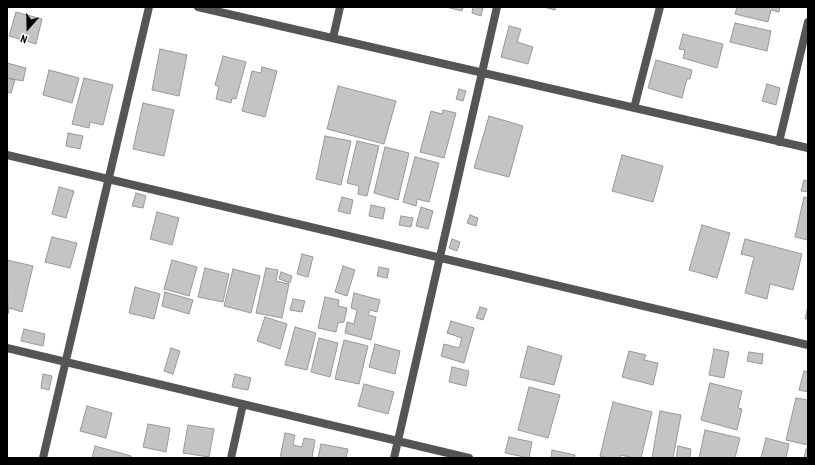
<!DOCTYPE html>
<style>
body{margin:0}
#map{position:relative;width:815px;height:465px;overflow:hidden;background:#fff;font-family:"PT Sans Narrow",sans-serif}
canvas{display:block}
.frame{position:absolute;inset:0;border:8px solid #000;pointer-events:none}
.north{position:absolute;left:8px;top:8px;width:40px;height:40px;-webkit-text-stroke:3px #fff;paint-order:stroke;rotate:200deg;font-size:11px;font-weight:700;line-height:16px;text-align:center;color:#000}
.north::after{content:'';display:block;margin:auto;width:14px;height:18px;background:#000;clip-path:polygon(50% 0,100% 100%,50% 72%,0 100%)}
</style>
<div id="map">
<canvas width="815" height="465"></canvas>
<div class="frame"></div>
<div class="north">N</div>
</div>
<script>
const context = document.querySelector('canvas').getContext('2d');
context.lineJoin = 'round';
function paint(path, color) { context.fillStyle = color; context.fill(path, 'evenodd'); }
const poly = rows => new Path2D(rows.map(r => 'M' + r).join(''));
function stroke(path, color, width, dash) { context.strokeStyle = color; context.lineWidth = width; context.lineCap = dash ? 'butt' : 'round'; context.setLineDash(dash || []); context.stroke(path); }
const building = poly([
 [446,7,463,7,462,11,446,7],
 [473,7,483,8,481,16,472,13,473,7],
 [544,7,556,7,555,10,544,7],
 [737,7,780,7,779,12,771,10,768,22,735,14,737,7],
 [16,12,42,19,36,44,9,36,16,12],
 [735,23,771,31,767,51,730,42,735,23],
 [509,26,521,29,517,42,533,47,528,64,501,57,509,26],
 [683,34,723,44,717,68,683,58,685,50,679,49,683,34],
 [160,49,187,55,179,96,152,90,160,49],
 [223,56,246,62,236,99,232,98,231,103,216,99,219,86,215,85,223,56],
 [656,60,692,70,690,79,687,79,682,98,648,88,656,60],
 [7,63,26,68,23,81,7,78,7,63],
 [262,67,277,71,265,117,242,111,252,71,261,73,262,67],
 [49,70,79,78,72,103,43,95,49,70],
 [7,78,15,80,11,93,7,92,7,78],
 [84,78,113,85,103,125,90,122,89,128,72,124,84,78],
 [767,84,780,88,776,105,762,101,767,84],
 [338,86,396,101,384,144,327,129,338,86],
 [459,89,466,91,463,101,456,99,459,89],
 [143,103,174,110,164,156,133,149,143,103],
 [443,110,456,113,444,158,420,152,431,111,442,114,443,110],
 [489,116,523,126,509,177,474,168,489,116],
 [68,133,83,136,80,149,66,146,68,133],
 [325,136,351,141,341,185,316,179,325,136],
 [357,141,379,146,367,196,358,194,359,186,347,183,357,141],
 [385,147,409,153,398,200,374,193,385,147],
 [622,155,663,166,653,202,612,191,622,155],
 [415,157,439,163,429,202,417,199,416,206,403,202,415,157],
 [804,180,808,181,808,192,801,191,804,180],
 [59,187,74,191,66,218,52,214,59,187],
 [136,193,146,196,143,208,132,206,136,193],
 [342,197,353,200,350,214,338,211,342,197],
 [804,197,808,198,808,240,795,237,804,197],
 [371,205,385,208,383,219,369,216,371,205],
 [421,207,433,211,428,229,416,226,421,207],
 [157,212,179,218,172,245,150,239,157,212],
 [470,215,478,218,476,226,467,223,470,215],
 [401,216,413,218,411,227,399,225,401,216],
 [702,225,730,233,717,278,689,270,702,225],
 [52,237,77,243,70,268,45,262,52,237],
 [452,239,460,242,457,251,449,248,452,239],
 [745,239,802,254,793,290,770,284,767,299,745,293,754,257,741,254,745,239],
 [302,254,313,257,308,277,297,274,302,254],
 [7,260,33,266,22,312,9,308,8,314,7,260],
 [172,260,197,267,189,296,164,289,172,260],
 [343,266,355,270,347,296,335,292,343,266],
 [379,267,389,269,387,278,377,276,379,267],
 [205,268,229,274,223,302,198,297,205,268],
 [266,268,278,270,276,281,289,284,282,318,256,313,266,268],
 [233,269,260,276,251,313,224,306,233,269],
 [281,272,292,276,290,283,279,279,281,272],
 [135,287,160,294,154,319,129,313,135,287],
 [165,292,193,300,189,314,162,306,165,292],
 [354,293,380,300,377,312,370,310,368,315,376,317,371,340,345,333,347,322,354,324,357,310,351,308,354,293],
 [325,297,339,300,338,306,347,308,344,322,338,323,336,332,318,328,325,297],
 [293,299,305,301,302,312,290,310,293,299],
 [808,306,808,319,805,319,808,306],
 [480,307,487,309,483,320,476,318,480,307],
 [265,317,287,324,280,349,257,341,265,317],
 [451,321,474,328,464,363,441,356,444,344,459,348,462,338,447,333,451,321],
 [295,327,316,333,307,370,285,365,295,327],
 [24,329,45,334,43,346,21,341,24,329],
 [319,338,338,343,330,377,311,372,319,338],
 [344,340,368,346,359,384,335,379,344,340],
 [375,344,400,351,395,374,369,367,375,344],
 [528,346,562,356,554,385,520,377,528,346],
 [171,348,180,351,173,374,164,371,171,348],
 [714,349,729,352,724,378,709,375,714,349],
 [629,351,646,355,644,360,658,363,653,385,622,377,629,351],
 [749,352,763,354,762,364,747,361,749,352],
 [452,367,469,371,466,386,449,382,452,367],
 [804,371,808,372,808,392,799,390,804,371],
 [43,374,52,376,49,390,41,388,43,374],
 [235,374,251,378,248,390,232,387,235,374],
 [710,383,742,391,738,408,742,409,737,430,701,420,710,383],
 [364,384,394,392,388,414,358,406,364,384],
 [529,387,560,395,548,438,518,430,529,387],
 [796,398,808,400,808,445,786,440,796,398],
 [613,402,652,412,641,458,634,458,621,455,620,458,608,458,600,456,613,402],
 [87,406,112,413,106,438,80,431,87,406],
 [660,411,681,415,673,458,652,458,660,411],
 [148,424,170,428,166,452,143,447,148,424],
 [188,425,214,429,209,457,183,453,188,425],
 [705,430,740,438,735,458,699,458,705,430],
 [285,433,295,435,293,445,302,447,304,438,315,440,312,458,280,458,285,433],
 [509,437,532,442,529,458,505,453,509,437],
 [766,438,789,444,786,458,761,458,766,438],
 [321,444,348,449,346,458,318,458,321,444],
 [95,446,131,456,131,458,92,458,95,446],
 [678,446,691,449,690,458,676,458,678,446],
 [806,449,808,450,808,458,804,458,806,449],
 [552,450,575,455,574,458,551,458,552,450]
]);
paint(building, '#c4c4c4');
stroke(building, '#999', 1);
stroke(poly([
 [198,7,808,148],
 [333,38,340,7],
 [634,108,660,7],
 [779,142,808,22],
 [7,155,808,345],
 [7,348,469,458],
 [43,458,149,7],
 [231,458,243,404],
 [394,458,497,7]
]), '#555', 8);
</script>
